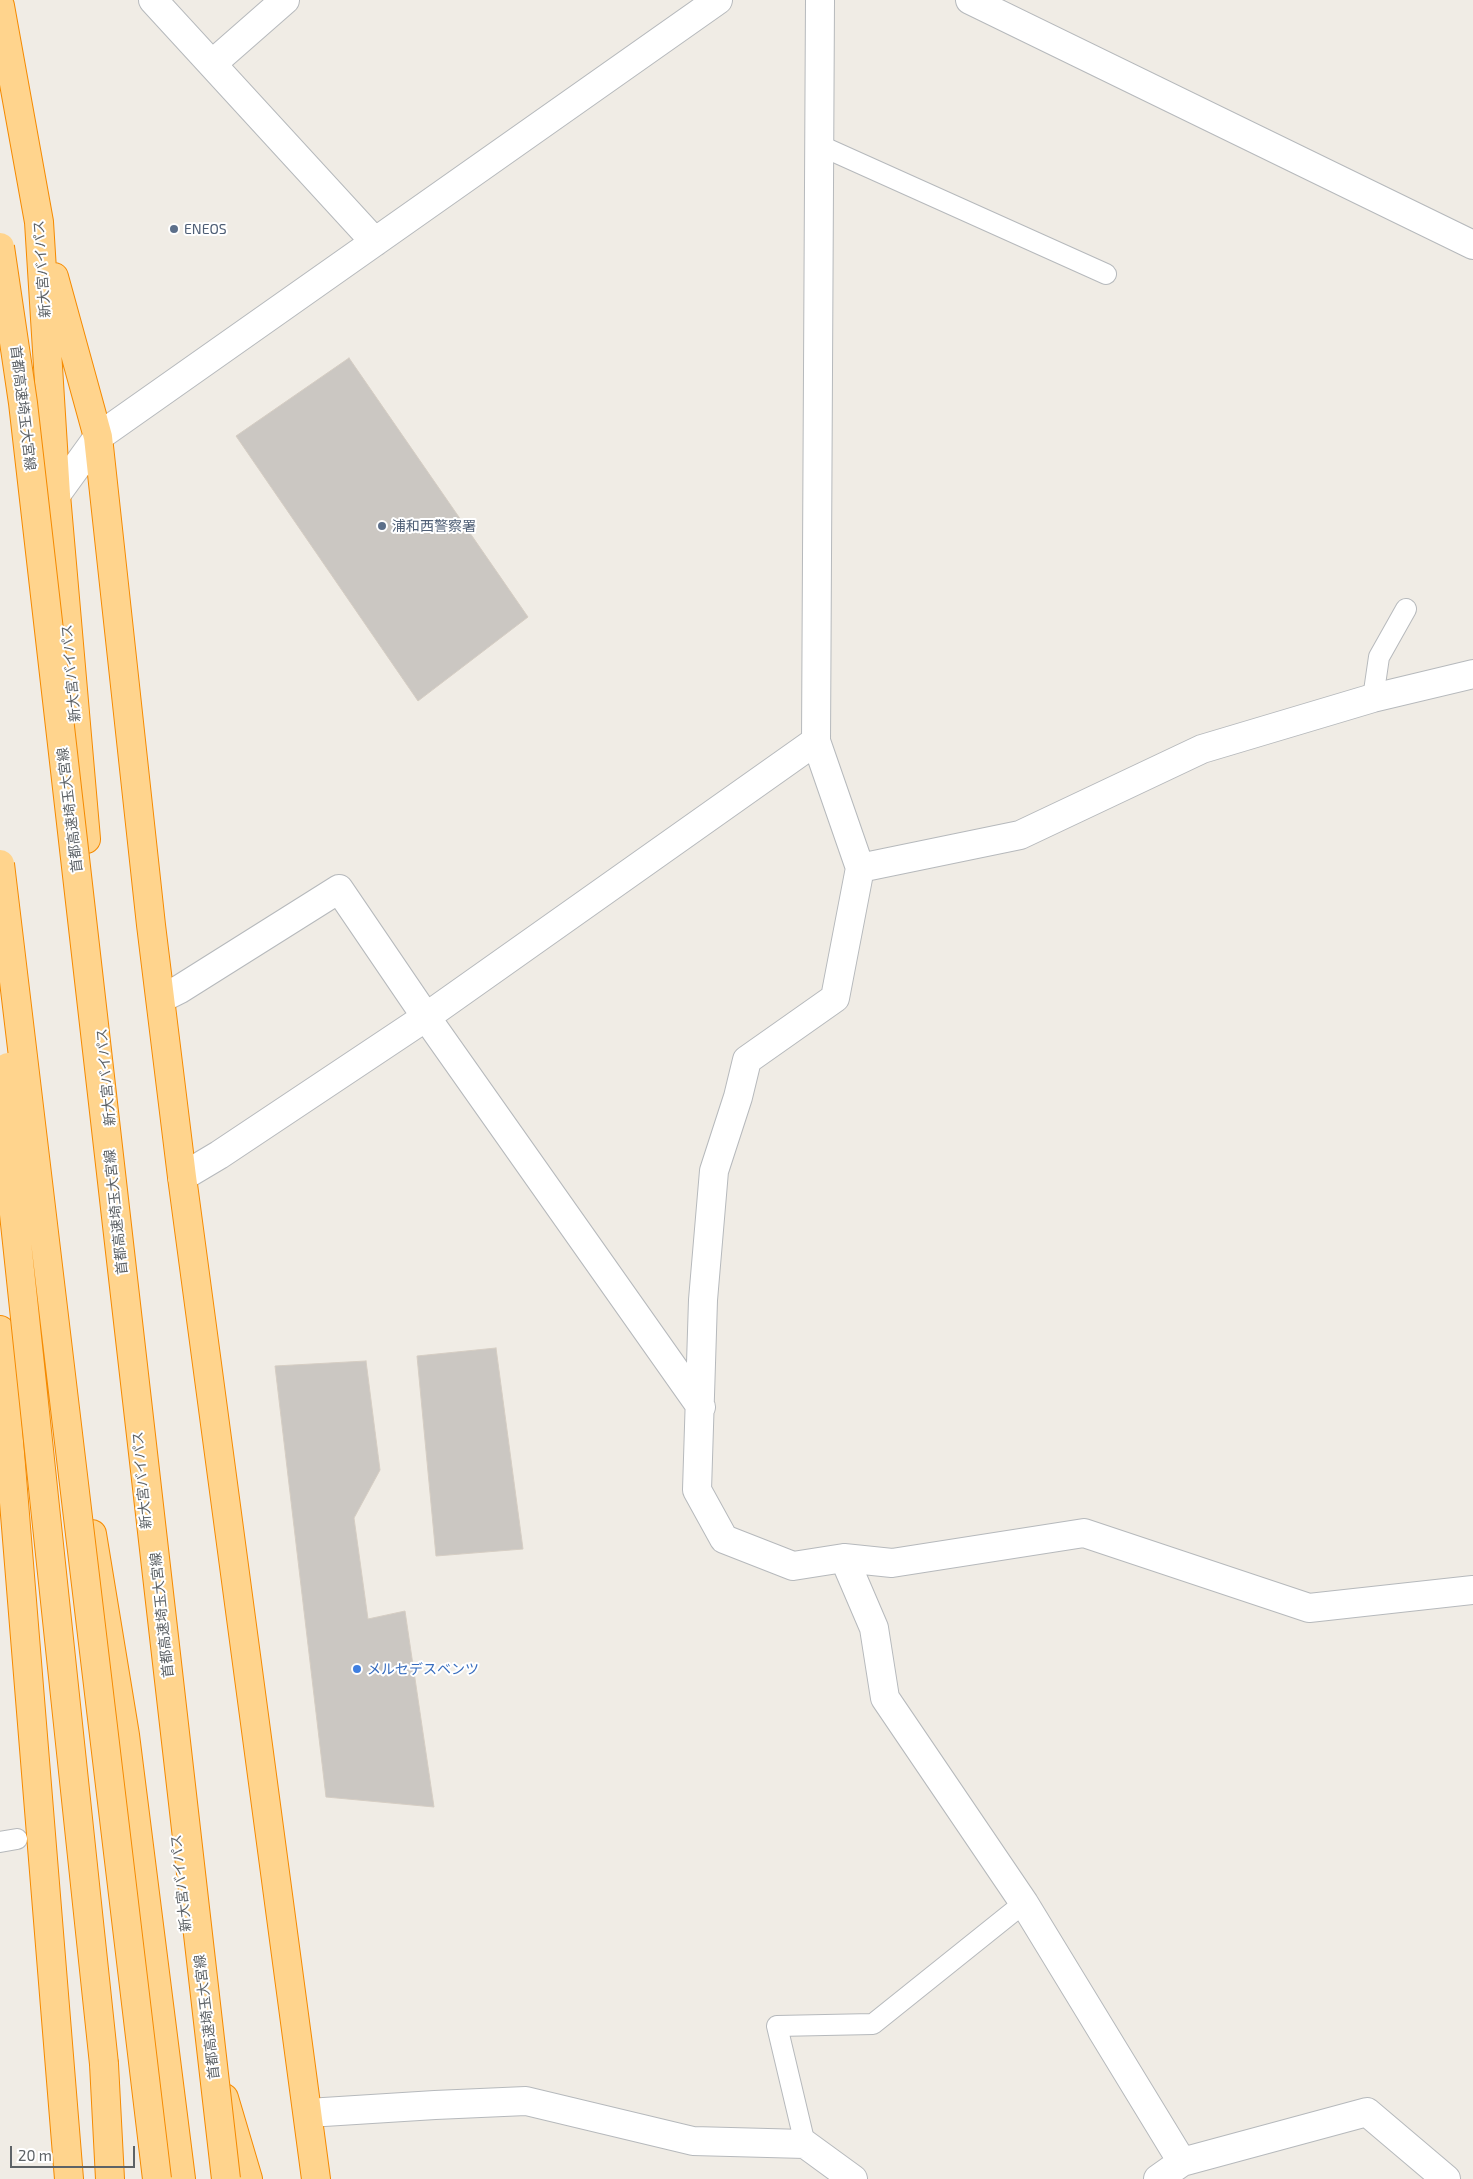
<!DOCTYPE html>
<meta charset="utf-8">
<style>
body{margin:0}
#map{position:relative;width:1473px;height:2179px;overflow:hidden;background:#f0ece5;font-family:"Exo 2",sans-serif}
canvas{display:block}
.scale{position:absolute;left:10px;top:2146px;width:125px;height:22px;box-sizing:border-box;border:2px solid #5d6266;border-top:0;padding-left:6px;font-size:15px;line-height:18px;white-space:nowrap;color:#5d6266;-webkit-text-stroke:4px #fff;paint-order:stroke}
</style>
<div id="map">
<canvas width="1473" height="2179"></canvas>
<div class="scale">20 m</div>
</div>
<script>
const context = document.querySelector('canvas').getContext('2d');
context.lineJoin = 'round';
function paint(path, color) { context.fillStyle = color; context.fill(path, 'evenodd'); }
const poly = rows => new Path2D(rows.map(r => 'M' + r).join(''));
function stroke(path, color, width, dash) { context.strokeStyle = color; context.lineWidth = width; context.lineCap = dash ? 'butt' : 'round'; context.setLineDash(dash || []); context.stroke(path); }
function label(font, color, halo, rows, align = 'center') {
  context.font = font + ' "Exo 2","Noto Sans JP",sans-serif'; context.lineWidth = 4; context.setLineDash([]); context.textBaseline = 'middle'; context.strokeStyle = halo; context.fillStyle = color; for (const [text, x, y, turn = 0] of rows) {
    context.save(); context.translate(x, y); context.rotate((+turn || 0) * Math.PI / 180); context.textAlign = isNaN(turn) ? turn : align; if (halo) context.strokeText(text, 0, 0); context.fillText(text, 0, 0); context.restore();
  }
}
const building = poly([
 [349,358,528,617,418,701,236,436,349,358],
 [496,1348,523,1549,436,1556,417,1356,496,1348],
 [366,1361,380,1470,354,1518,368,1619,405,1611,434,1807,326,1797,275,1366,366,1361]
]);
paint(building, '#cbc7c2');
stroke(building, '#d5cdc3', 1);
const lane = poly([
 [819,145,1106,274],
 [1373,698,1379,657,1406,609],
 [0,1842,17,1839],
 [805,2144,777,2026,873,2024,1024,1903]
]);
const street = poly([
 [153,0,375,242],
 [970,0,1473,245],
 [212,64,285,0],
 [56,495,98,437,718,0],
 [816,741,820,0],
 [860,868,1020,835,1202,749,1373,698,1473,674],
 [162,998,180,989,339,889,426,1017,701,1407],
 [182,1177,219,1155,426,1017,816,741,860,868,835,998,747,1060,738,1097,714,1171,703,1300,697,1490,724,1539,793,1566,844,1558,892,1563,1084,1533,1309,1608,1473,1590],
 [844,1558,874,1628,885,1698,1024,1903,1182,2162],
 [308,2113,435,2105,526,2101,693,2141,805,2144,853,2179],
 [1158,2179,1182,2162,1367,2112,1446,2179]
]);
const highway = poly([
 [0,6,39,222,56,495,86,839],
 [54,277,98,437,151,925,182,1177,316,2179],
 [0,1330,69,2179],
 [92,1534,125,1735,181,2179],
 [104,2064,110,2179],
 [224,2098,248,2179]
]);
stroke(lane, '#b6b9bc', 22);
stroke(street, '#b6b9bc', 30);
stroke(highway, '#f58a00', 30);
stroke(lane, '#fff', 20);
stroke(street, '#fff', 28);
stroke(highway, '#ffd48d', 28);
const highwayBridge = poly([
 [0,247,23,403,226,2179],
 [0,864,157,2179],
 [8,1067,12,1195,104,2064]
]);
stroke(highwayBridge, '#f58a00', 30, []);
stroke(highwayBridge, '#ffd48d', 28);
for (const [x, y, r, color] of [
 [174,229,5,"#5c6f8a"],
 [382,526,5,"#5c6f8a"],
 [357,1669,5,"#3f7fe0"]
]) { const dot = new Path2D(); dot.arc(x, y, r, 0, 2 * Math.PI); context.fillStyle = color; context.fill(dot); stroke(dot, '#fff', 2); }
label('14px', '#4e5e75', '#fff', [
 ["ENEOS",184,229],
 ["浦和西警察署",392,526]
], 'left');
label('14px', '#5d6266', '#fff', [
 ["新大宮バイパス",42,269,-94],
 ["首都高速埼玉大宮線",23,408,83],
 ["新大宮バイパス",71,673,-95],
 ["首都高速埼玉大宮線",70,810,-97],
 ["新大宮バイパス",106,1077,-95],
 ["首都高速埼玉大宮線",116,1212,-96],
 ["新大宮バイパス",142,1480,-95],
 ["首都高速埼玉大宮線",162,1615,-96],
 ["新大宮バイパス",181,1883,-96],
 ["首都高速埼玉大宮線",207,2017,-97]
]);
label('14px', '#366cbe', '#fff', [
 ["メルセデスベンツ",367,1669]
], 'left');
</script>
